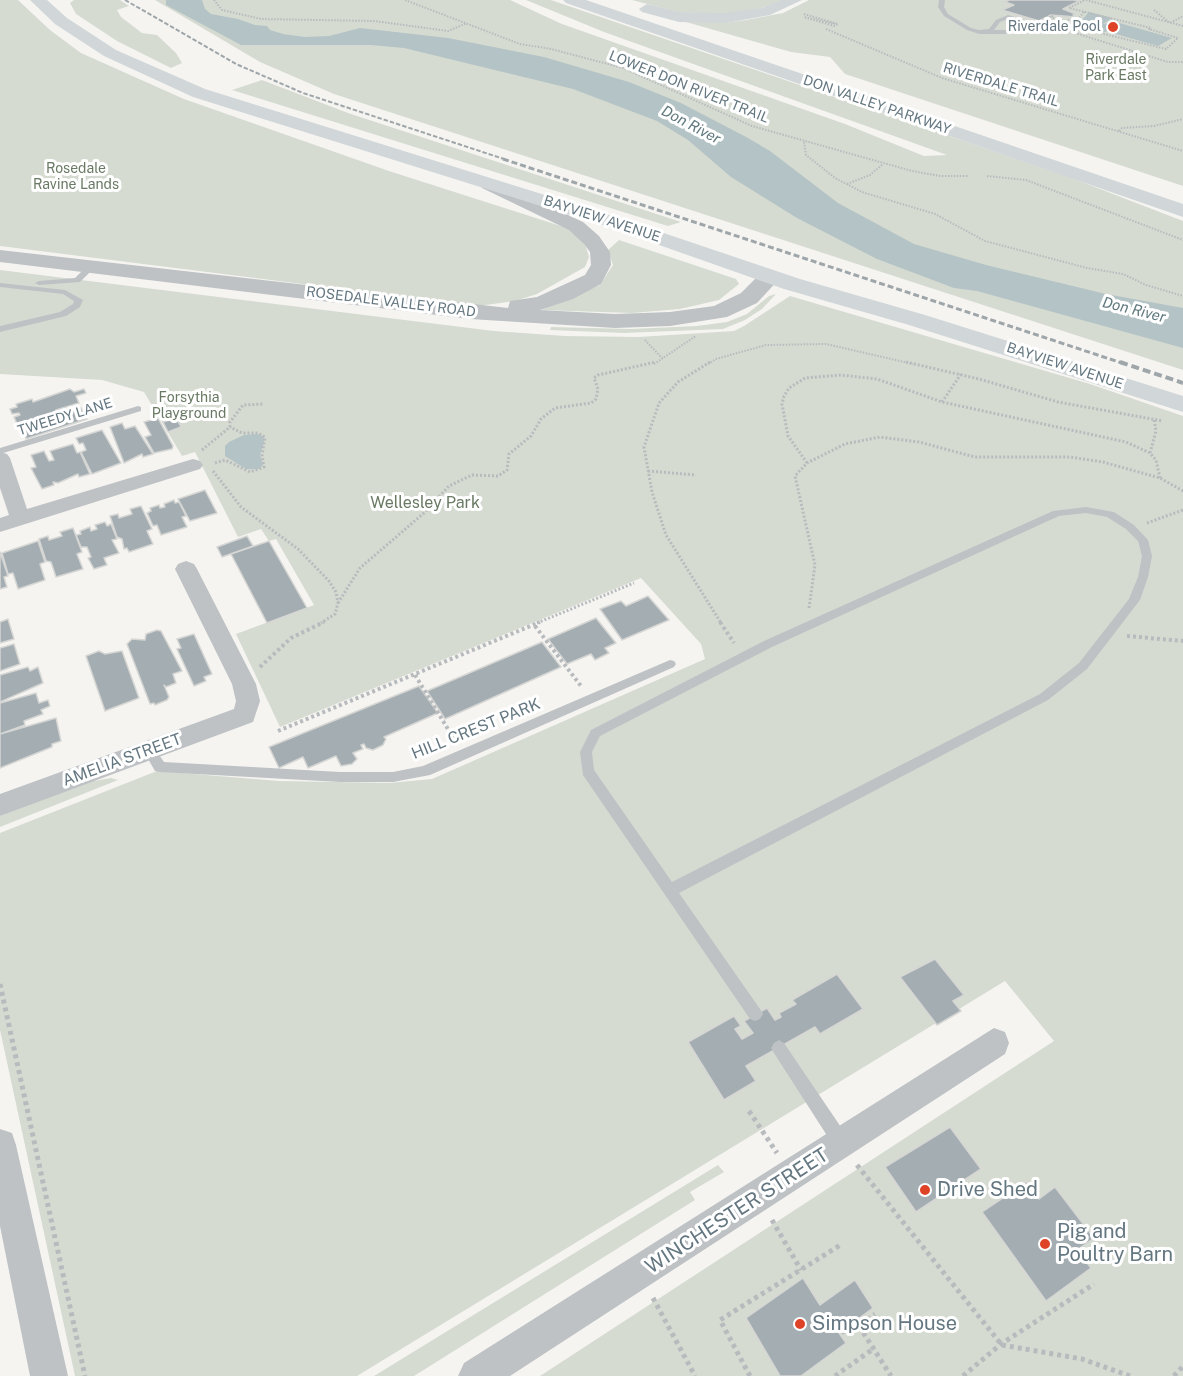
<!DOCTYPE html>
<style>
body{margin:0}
canvas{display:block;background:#f5f4f1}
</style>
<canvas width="1183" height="1376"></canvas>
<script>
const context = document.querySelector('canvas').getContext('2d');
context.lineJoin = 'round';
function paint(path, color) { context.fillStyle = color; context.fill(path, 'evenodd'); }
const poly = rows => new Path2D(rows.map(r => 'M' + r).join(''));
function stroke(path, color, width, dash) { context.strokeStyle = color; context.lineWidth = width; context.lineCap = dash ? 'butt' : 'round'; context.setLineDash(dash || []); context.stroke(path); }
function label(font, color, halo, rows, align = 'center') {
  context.font = font + ' "Public Sans",sans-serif'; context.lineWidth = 6; context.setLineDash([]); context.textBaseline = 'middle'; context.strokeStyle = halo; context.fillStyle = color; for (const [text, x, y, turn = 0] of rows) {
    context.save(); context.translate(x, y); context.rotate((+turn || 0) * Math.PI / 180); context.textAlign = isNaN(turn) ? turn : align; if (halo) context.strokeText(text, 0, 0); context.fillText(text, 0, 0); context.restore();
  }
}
paint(poly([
 [0,0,18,0,50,30,81,53,184,99,389,171,567,228,580,238,586,247,589,257,585,267,537,294,515,301,478,306,0,246],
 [74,0,120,0,129,6,117,10,121,17,142,33,157,35,176,53,182,63,171,68,117,41,76,14,70,3],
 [155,0,510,0,562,24,845,124,924,156,947,155,604,32,526,0,551,0,1069,177,1183,221,1183,370,334,94,260,62],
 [632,0,783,0,759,9,727,14,678,12],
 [809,0,1183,0,1183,186,845,74,830,57,791,52,672,18,725,23,746,20,783,13],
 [262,80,348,113,681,222,668,226,232,90],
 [619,240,736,279,739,284,719,300,680,309,632,313,541,310,600,285,613,265,608,250],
 [0,270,494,331,565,336,638,337,734,331,744,326,790,296,1090,384,1183,416,1183,1376,540,1376,1054,1041,1005,981,357,1376,75,1376,0,1030,0,833,157,771,279,781,389,783,432,779,705,659,701,644,641,578,280,727,236,634,314,605,276,539,269,541,261,529,238,537,195,452,182,456,144,392,102,380,0,374],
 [776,294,762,309,745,320,723,329,624,333,550,330,551,327,631,329,697,326,727,322,747,314,769,296],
 [111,778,118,780,0,827,0,816,83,783],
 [718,1165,724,1172,690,1192,695,1200,414,1376,374,1376]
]), '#d6dbd2');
paint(poly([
 [166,0,202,0,205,9,211,14,238,19,255,25,267,26,270,30,283,34,305,37,329,36,360,28,448,38,544,57,629,82,681,103,748,138,770,151,838,203,914,244,986,265,1106,294,1183,308,1183,348,977,291,954,288,877,259,797,218,731,177,688,140,657,121,573,89,404,48,371,45,241,45,166,5],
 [1089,12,1112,18,1103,24,1116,22,1172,38,1158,46,1112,33,1122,27,1101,33,1073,22,1082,20],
 [256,434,263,436,264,442,260,455,263,465,258,469,246,469,225,456,225,446,229,442,244,435]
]), '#b4c3c5');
const building = poly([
 [1009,0,1074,0,1079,1,1063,9,1076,14,1073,15,1076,17,1051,15,1039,21,1002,10,1014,5,1005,2,1009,0],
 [70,389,74,392,84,389,86,393,76,396,79,403,56,410,57,413,17,424,14,417,20,415,19,413,12,414,10,409,17,407,16,404,32,399,33,402,70,389],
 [81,408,87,419,26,439,25,428,20,430,17,425,81,408],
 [158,418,173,446,172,449,154,453,145,437,151,435,144,422,158,418],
 [176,418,181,427,168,432,163,422,176,418],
 [122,423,125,429,135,426,153,454,143,457,142,454,124,463,110,427,122,423],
 [102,430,121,463,92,474,81,452,86,450,83,443,79,444,76,438,102,430],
 [73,444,77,453,80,452,90,474,79,477,78,474,58,483,53,482,54,485,42,489,31,468,36,467,31,455,44,451,49,461,54,460,50,451,73,444],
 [205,490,217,513,190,521,178,499,205,490],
 [174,500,175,503,179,502,186,516,182,517,187,527,161,535,157,525,153,526,147,513,151,511,150,508,159,505,160,508,165,507,164,504,174,500],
 [141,506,152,529,147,531,153,544,129,552,127,548,124,549,122,539,117,537,110,516,118,514,119,518,132,514,130,509,141,506],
 [105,522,107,526,111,524,117,539,112,540,119,553,104,558,107,565,94,569,88,558,91,557,87,547,81,547,76,535,81,534,80,531,90,527,91,531,97,529,95,525,105,522],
 [73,528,82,552,77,554,83,569,56,577,51,562,46,561,39,539,48,536,49,540,62,536,60,532,73,528],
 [247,536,253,546,222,557,217,547,247,536],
 [38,541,45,562,40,564,45,580,18,589,13,573,8,574,2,553,38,541],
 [269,541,307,608,267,623,231,554,269,541],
 [0,552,8,576,4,577,7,587,0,589,0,552],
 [648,596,669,620,622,640,600,609,621,601,626,606,648,596],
 [596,618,616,643,605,648,609,653,595,660,591,654,567,664,548,639,596,618],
 [8,619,14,639,0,643,0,622,8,619],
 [157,630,161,631,182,671,173,674,176,683,166,687,164,685,169,697,167,700,155,705,154,703,150,704,127,644,132,639,145,640,146,634,157,630],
 [194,634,212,674,204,677,206,681,194,686,177,649,181,648,177,639,194,634],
 [542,642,561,667,445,719,427,691,542,642],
 [14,644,20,664,0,671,0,648,14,644],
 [99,651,105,654,122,651,139,698,105,711,86,656,99,651],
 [28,667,30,671,38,667,43,683,0,702,0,675,28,667],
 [419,686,438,713,384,737,386,739,383,745,373,750,366,748,364,744,361,745,363,749,353,753,357,759,352,764,341,766,336,756,308,768,303,757,279,768,269,747,419,686],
 [36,693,39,703,48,700,50,706,41,710,43,714,24,721,25,725,0,734,0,703,36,693],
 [56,718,61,741,52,744,52,747,0,768,0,734,56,718],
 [935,959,964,995,953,1001,961,1011,937,1025,900,977,935,959],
 [837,974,863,1009,820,1034,815,1027,746,1066,756,1081,724,1100,688,1042,734,1016,741,1026,735,1029,742,1039,753,1033,744,1021,767,1008,775,1020,781,1017,779,1013,796,1004,792,1000,837,974],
 [950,1127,981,1169,916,1212,885,1167,950,1127],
 [1027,1182,1039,1199,1055,1187,1094,1238,1077,1250,1091,1268,1046,1301,982,1212,1027,1182],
 [803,1278,820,1305,855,1280,873,1308,839,1333,846,1343,801,1376,780,1376,746,1318,803,1278]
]);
paint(building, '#a4aeb2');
stroke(building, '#d6d6d4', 1.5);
stroke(poly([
 [214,0,222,10,261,19,374,21,448,31,467,23],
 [405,0,520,44,551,49,623,68,752,126,912,171,940,176,968,176],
 [1086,0,1183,26],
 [1154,10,1170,23,1183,16],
 [1084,12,1079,18,1065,21,1075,27,1166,49,1178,38,1149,29,1151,28,1069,8,1085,0],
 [804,14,838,24,834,26,804,17,835,24],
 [1053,16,1050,17,1065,21],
 [1043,23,1168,62,1183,62],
 [826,29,942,78,1183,151],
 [1119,131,1122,128,1154,126,1183,119],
 [804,142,806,155,835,178,862,192,935,214,985,241,1087,268,1123,274,1146,285,1183,296],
 [987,176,1026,180,1183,240],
 [847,184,870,175,883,164],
 [645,340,663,359],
 [654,364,696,336],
 [708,364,716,359,766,345,826,344,913,364]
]), '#b8bbbd', 2, [1.5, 1.5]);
stroke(poly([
 [710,362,678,382,659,403,644,447,652,492,666,535,721,623],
 [906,362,979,379,1058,402,1163,421],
 [942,402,961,374],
 [202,450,230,427,230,422,243,405,263,404],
 [1150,453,1156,431,1154,419],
 [215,463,225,460,250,472,264,467,262,455,265,437,258,433,242,433,230,427],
 [807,463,788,436,782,404,784,396,789,388,805,378,841,375,877,379,942,402,1126,442,1150,453,1156,460,1160,478],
 [213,471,241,507,298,549,329,581,336,592,338,603,335,614,321,623],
 [648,471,696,475],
 [1147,523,1183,510],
 [338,603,360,568,424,513,449,486,472,475,498,476,507,470,509,454,531,436,541,419,555,408,591,403,596,399,598,389,594,378,598,375,656,362],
 [809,608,815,565,795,476,807,463,845,444,880,437,919,442,975,457,1070,457,1103,462,1160,478,1183,491],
 [537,623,634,583]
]), '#b8bbbd', 3, [2, 2]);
stroke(poly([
 [720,622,734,643],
 [535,626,581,686],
 [1127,636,1183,641],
 [260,667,291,638,324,622],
 [415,675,454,739],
 [278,731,540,622]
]), '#b8bbbd', 4, [3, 3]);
stroke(poly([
 [0,984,85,1376],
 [749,1111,777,1153],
 [857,1165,1001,1344],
 [772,1220,801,1270],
 [653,1298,695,1376],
 [859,1326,891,1376],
 [843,1330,846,1335,875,1314],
 [1002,1345,1082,1359,1130,1376],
 [750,1376,720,1320,842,1244],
 [835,1376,873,1349],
 [963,1376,1001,1344,1094,1284],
 [1174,1376,1183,1366]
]), '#b8bbbd', 5, [4, 4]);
paint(poly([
 [939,0,945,0,944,7,948,14,971,28,979,30,989,29,996,20,1008,15,1032,22,1006,34,979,34,967,30,944,16,938,7,939,0],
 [1008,19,1023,22,1005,30,994,30,1000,22,1008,19],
 [88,265,95,267,80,282,39,285,35,283,39,281,75,278,88,265],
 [0,283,65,290,83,300,80,307,66,316,0,332,0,326,60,312,73,304,74,301,63,294,0,287,0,283],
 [138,406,141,407,141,411,0,454,0,448,138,406],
 [1086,507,1114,512,1134,525,1148,540,1152,556,1148,577,1140,600,1087,669,1048,700,679,893,760,1009,763,1014,760,1019,755,1021,750,1019,583,775,580,752,591,730,764,641,1053,511,1086,507],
 [1086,513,1107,517,1126,529,1138,541,1142,556,1138,577,1129,599,1079,663,1040,694,672,882,594,770,592,752,600,736,772,647,1059,516,1086,513],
 [670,660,674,661,676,664,674,667,430,775,393,782,340,782,160,772,155,771,143,750,145,746,153,746,164,762,340,772,393,772,423,766,670,660],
 [779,1040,784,1043,847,1136,849,1142,847,1148,841,1150,835,1148,774,1053,771,1048,774,1043,779,1040]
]), '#bec2c5');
paint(poly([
 [0,452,7,454,10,458,27,509,193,459,200,461,203,465,200,469,0,532,0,518,9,515,0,488,0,452],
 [186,561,194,564,197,569,256,684,260,701,253,722,0,816,0,794,234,709,236,701,232,684,175,569,178,564,186,561],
 [994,1028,1005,1032,1009,1043,1005,1054,510,1376,458,1376,464,1363,994,1028],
 [0,1129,12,1133,16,1145,68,1376,30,1376,0,1226,0,1129]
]), '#bec2c5');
paint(poly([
 [489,178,583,222,599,236,610,252,611,265,601,284,573,299,540,310,615,314,670,312,714,306,741,293,762,272,778,272,781,277,757,303,727,317,670,326,615,328,470,319,0,262,0,250,508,308,510,301,537,297,585,275,591,265,590,252,584,244,569,230,482,188,480,184,489,178]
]), '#bec2c5');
paint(poly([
 [30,0,47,0,67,18,116,50,205,89,625,220,800,279,925,315,1183,396,1183,412,909,325,784,289,611,228,193,97,104,56,55,24,30,0]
]), '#d1d6d9');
paint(poly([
 [563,0,586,0,1183,204,1183,217,566,3,563,0],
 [781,0,802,0,770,15,726,23,679,22,642,12,639,9,647,4,679,12,726,13,762,8,781,0]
]), '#d1d6d9');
stroke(poly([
 [125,0,236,64,303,93,507,160]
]), '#9fa6aa', 2, [4.5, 2]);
stroke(poly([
 [503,159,1125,364]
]), '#9fa6aa', 3, [6, 3]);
stroke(poly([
 [1120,362,1183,383]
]), '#9fa6aa', 4, [8, 4]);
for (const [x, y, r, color] of [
 [1113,27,6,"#de4327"],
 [925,1190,6,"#de4327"],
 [1045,1244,6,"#de4327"],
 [800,1324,6,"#de4327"]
]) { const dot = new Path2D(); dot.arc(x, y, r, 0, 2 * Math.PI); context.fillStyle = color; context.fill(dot); stroke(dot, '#fff', 2); }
label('14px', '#647781', '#fff', [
 ["Riverdale Pool",1101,27]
], 'right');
label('14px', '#697963', '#fff', [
 ["Riverdale",1116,60],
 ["Park East",1116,76],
 ["Rosedale",76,169],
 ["Ravine Lands",76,185],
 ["Forsythia",189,398],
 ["Playground",189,414]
]);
label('14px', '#647781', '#fff', [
 ["RIVERDALE TRAIL",1001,85,17],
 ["LOWER DON RIVER TRAIL",689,87,22],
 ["DON VALLEY PARKWAY",877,105,19],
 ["BAYVIEW AVENUE",602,219,18],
 ["ROSEDALE VALLEY ROAD",391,302,7],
 ["BAYVIEW AVENUE",1065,366,18],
 ["TWEEDY LANE",65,417,-17]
]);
label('italic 15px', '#60797f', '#fff', [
 ["Don River",691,125,28],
 ["Don River",1134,310,14]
]);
label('16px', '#697963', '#fff', [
 ["Wellesley Park",425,503]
]);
label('16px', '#647781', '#fff', [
 ["HILL CREST PARK",476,729,-22],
 ["AMELIA STREET",122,760,-20]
]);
label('20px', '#647781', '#fff', [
 ["Drive Shed",937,1190],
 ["Pig and",1057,1232],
 ["Poultry Barn",1057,1255],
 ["Simpson House",812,1324]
], 'left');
label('20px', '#647781', '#fff', [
 ["WINCHESTER STREET",737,1211,-33]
]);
</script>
